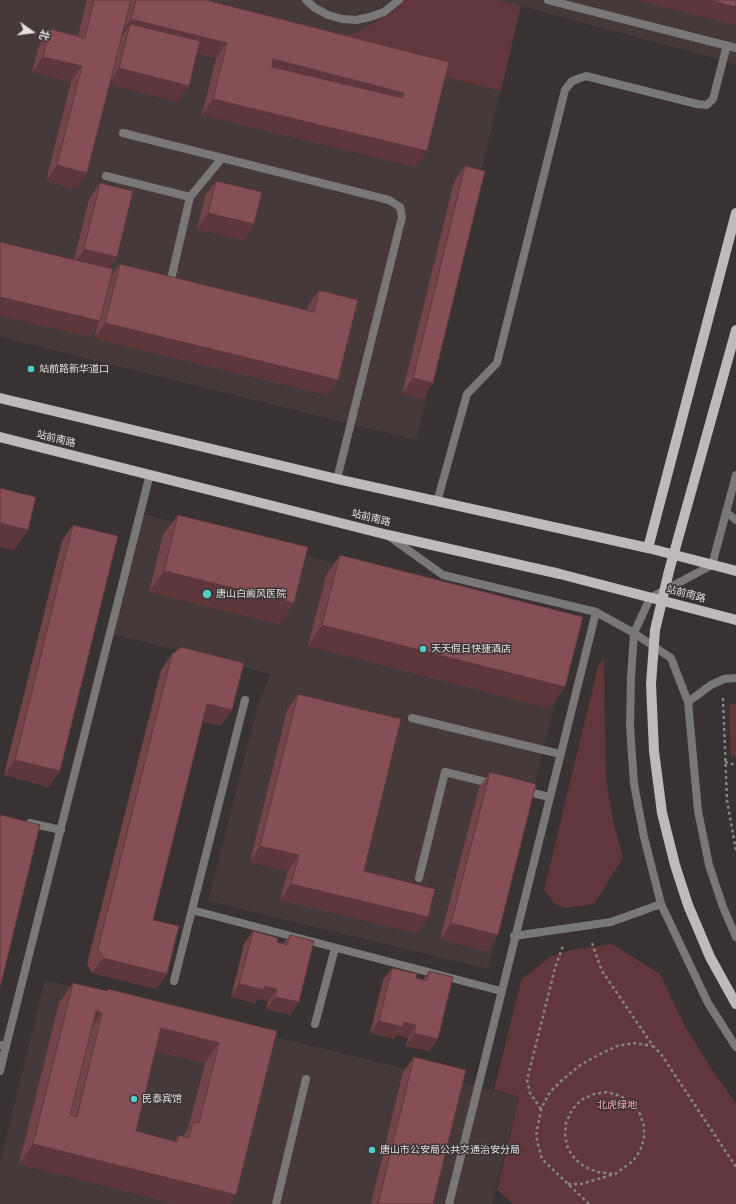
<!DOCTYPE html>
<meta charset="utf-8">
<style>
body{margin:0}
#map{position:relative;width:736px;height:1204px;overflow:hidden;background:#383233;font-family:"Work Sans","Noto Sans SC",sans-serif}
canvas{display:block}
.north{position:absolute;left:12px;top:12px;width:40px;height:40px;-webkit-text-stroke:3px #383233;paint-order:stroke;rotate:104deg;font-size:11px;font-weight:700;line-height:16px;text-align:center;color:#e4e0e0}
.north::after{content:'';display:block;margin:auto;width:14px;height:18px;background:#e4e0e0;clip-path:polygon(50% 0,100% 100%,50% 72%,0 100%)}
</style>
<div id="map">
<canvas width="736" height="1204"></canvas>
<div class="north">北</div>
</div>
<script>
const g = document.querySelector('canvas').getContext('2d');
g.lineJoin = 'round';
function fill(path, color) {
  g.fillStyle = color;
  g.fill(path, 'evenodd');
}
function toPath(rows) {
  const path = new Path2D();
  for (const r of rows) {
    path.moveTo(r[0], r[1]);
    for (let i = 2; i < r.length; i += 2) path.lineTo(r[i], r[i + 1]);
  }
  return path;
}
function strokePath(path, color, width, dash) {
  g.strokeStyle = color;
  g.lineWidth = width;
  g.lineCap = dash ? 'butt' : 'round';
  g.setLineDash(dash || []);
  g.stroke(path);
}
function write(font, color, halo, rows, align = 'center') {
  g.font = font + ' "Work Sans","Noto Sans SC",sans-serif';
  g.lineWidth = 3;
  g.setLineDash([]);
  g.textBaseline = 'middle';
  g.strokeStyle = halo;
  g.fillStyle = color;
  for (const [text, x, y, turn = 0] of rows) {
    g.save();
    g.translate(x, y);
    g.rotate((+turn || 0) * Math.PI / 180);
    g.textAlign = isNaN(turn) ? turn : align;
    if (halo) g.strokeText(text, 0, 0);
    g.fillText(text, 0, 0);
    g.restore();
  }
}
fill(toPath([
 [0,0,736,0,736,64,521,6,416,440,0,337],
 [142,514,575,624,488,969,208,901,259,702,271,674,112,634],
 [45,980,519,1097,492,1204,0,1204,0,1164]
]), '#46393a');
fill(toPath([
 [404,0,497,0,521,6,501,91,326,46,363,29,393,12],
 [604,657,606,778,613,821,623,858,594,904,564,908,554,903,544,890,598,667],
 [736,704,736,757,731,756,729,705],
 [612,944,660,974,685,1026,712,1070,736,1103,736,1204,514,1204,497,1190,519,1097,494,1090,521,980,550,957,571,950]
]), '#62373c');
strokePath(toPath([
 [723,698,727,801,736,850],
 [725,762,736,765],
 [592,943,602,971,653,1046,661,1054,736,1167],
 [541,1109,530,1093,527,1080,555,968,563,946],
 [568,1184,581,1184,615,1174,633,1161,640,1151,644,1139,644,1126,640,1114,632,1104,621,1096,607,1092,594,1094,581,1100,572,1110,566,1123,565,1136,568,1149,575,1159,585,1167,597,1172,615,1174],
 [589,1204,542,1159,536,1136,541,1109,550,1092,561,1081,579,1066,598,1055,617,1046,634,1043,652,1046]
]), '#888383', 2.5, [3, 3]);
strokePath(toPath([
 [306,0,315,8,328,15,342,19,356,20,370,17,384,12,399,0],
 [548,0,736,48],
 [123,133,389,200,400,207,402,217,337,479],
 [106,176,190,197],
 [172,275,190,197,222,158],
 [437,502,467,394,497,363,565,90,572,81,586,76,697,104,707,105,713,99,727,45],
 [712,565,736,475],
 [412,718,560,754],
 [525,791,549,797],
 [30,823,61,830],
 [419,878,445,772,494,784],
 [192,910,501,991],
 [174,981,245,700],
 [315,1024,335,948],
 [0,1071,6,1046],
 [276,1204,306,1079]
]), '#7a7777', 8);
strokePath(toPath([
 [726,512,736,520],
 [390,537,443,575,596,612,634,633,671,658,688,702,698,811,709,865,723,907,736,937],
 [712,565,650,598,634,633,631,678,630,726,634,784,644,837,661,904,708,1003,736,1047],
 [688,702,711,685,724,679,736,678],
 [514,936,611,922,661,904],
 [0,1045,6,1046,150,474],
 [449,1204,596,612]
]), '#7a7777', 8);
strokePath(toPath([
 [736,330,669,571,655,630,651,684,654,751,662,813,675,865,688,905,710,957,736,1004],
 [0,398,337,479,648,548,736,571],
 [0,437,388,535,560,574,736,620],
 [648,548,736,213]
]), '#bfb9b9', 10);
fill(toPath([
 [87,0,206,0,449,62,416,167,202,115,216,58,197,53,178,102,110,84,76,189,46,181,71,82,32,72,39,45,50,29,78,36],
 [465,166,433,383,422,399,402,394,454,182],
 [216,181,254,224,243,240,197,229,205,196],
 [100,183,117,257,109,268,110,278,120,264,307,310,308,306,319,290,338,380,327,395,94,338,98,324,89,337,74,260,89,199],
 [178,515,294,603,280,624,149,592,163,535],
 [73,525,60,771,49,787,4,775,62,541],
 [340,555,550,708,308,646,326,576],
 [172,654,221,726,202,721,153,920,167,974,156,989,92,973,87,964,161,670],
 [298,694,364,871,417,933,280,900,288,871,250,862,287,710],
 [490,772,487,951,440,939,479,788],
 [253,931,277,942,283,944,290,935,299,1002,290,1015,266,1009,268,1001,258,999,255,1003,231,997,244,944],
 [392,968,416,978,423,980,429,971,438,1039,429,1051,406,1046,408,1038,397,1035,394,1039,370,1033,383,980],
 [73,983,106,991,108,989,277,1031,236,1195,229,1204,177,1204,19,1164,59,1003],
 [155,1051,205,1063,188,1129,183,1137,179,1135,174,1142,136,1131],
 [414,1057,433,1204,371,1204,403,1072]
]), '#734449');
fill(toPath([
 [636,0,709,0,736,7,736,25],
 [131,19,227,43,216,58,127,36,130,24,123,35,120,34],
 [43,57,82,66,71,82,32,72],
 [273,59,404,93,393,108,262,75],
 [119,68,189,86,178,102,108,84],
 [213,99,427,151,416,167,202,115],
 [57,165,87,173,76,189,46,181],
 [208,213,254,224,243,240,197,229],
 [84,249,117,257,106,273,73,264],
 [0,297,100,321,89,337,0,316],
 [105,323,338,380,327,395,94,338],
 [413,378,433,383,422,399,402,394],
 [0,523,28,530,14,551,0,547],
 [164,571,294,603,280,624,149,592],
 [322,625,565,687,550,708,308,646],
 [207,704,232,710,221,726,196,719],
 [15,760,60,771,49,787,4,775],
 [260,846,299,855,288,871,250,862],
 [291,884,428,917,417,933,280,900],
 [451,923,498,935,487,951,440,939],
 [103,958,167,974,156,989,92,973],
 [239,984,265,986,277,989,268,1001,258,999,255,1003,231,997],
 [275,997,299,1002,290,1015,266,1009],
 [96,1011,102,1013,88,1033],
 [379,1021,404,1022,416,1025,408,1038,397,1035,394,1039,370,1033],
 [161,1028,219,1043,205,1063,147,1049],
 [414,1033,438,1039,429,1051,406,1046],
 [33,1144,236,1195,229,1204,177,1204,19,1164]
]), '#5e373c');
const building = toPath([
 [94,0,131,0,87,173,57,165,82,66,43,57,50,29,85,38,94,0],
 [136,0,206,0,449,62,427,151,213,99,227,43,131,19,136,0],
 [273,59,404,93,403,98,272,67,273,59],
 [709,0,736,0,736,7,709,0],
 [130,24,200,41,189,86,119,68,130,24],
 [465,166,485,171,433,383,413,378,465,166],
 [216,181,262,192,254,224,208,213,216,181],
 [100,183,133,191,117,257,84,249,100,183],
 [0,242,113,269,100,321,0,297,0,242],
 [120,264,314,312,319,290,358,300,338,380,105,323,120,264],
 [0,488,36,497,28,530,0,523,0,488],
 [178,515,308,547,294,603,164,571,178,515],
 [73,525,118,536,60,771,15,760,73,525],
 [340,555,583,617,565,687,322,625,340,555],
 [181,647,244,663,232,710,207,704,153,920,179,926,167,974,103,958,98,948,172,654,181,647],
 [298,694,401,719,364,871,435,889,428,917,291,884,299,855,260,846,298,694],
 [490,772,536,784,498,935,451,923,490,772],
 [1,815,40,825,0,988,0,817,1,815],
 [253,931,278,938,277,942,287,945,290,935,314,941,299,1002,275,997,277,989,265,986,264,990,239,984,253,931],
 [392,968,417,974,416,978,427,981,429,971,453,977,438,1039,414,1033,416,1025,404,1022,403,1027,379,1021,392,968],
 [73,983,107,991,108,989,277,1031,236,1195,33,1144,73,983],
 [96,1011,102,1013,77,1117,70,1115,96,1011],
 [161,1028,219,1043,199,1123,193,1122,189,1138,179,1135,177,1142,136,1131,161,1028],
 [414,1057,466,1070,433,1204,378,1204,414,1057]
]);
fill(building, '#864f55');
strokePath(building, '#5e373c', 1);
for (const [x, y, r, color] of [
 [31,369,4,"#53cdca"],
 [207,594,5,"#53cdca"],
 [423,649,4,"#53cdca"],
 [134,1099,4,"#53cdca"],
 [372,1150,4,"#53cdca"]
]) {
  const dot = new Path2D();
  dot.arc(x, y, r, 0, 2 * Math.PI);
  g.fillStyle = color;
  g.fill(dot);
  strokePath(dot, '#383233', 1.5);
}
write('10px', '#e4e0e0', '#383233', [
 ["站前路新华道口",39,369],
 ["唐山白癜风医院",216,594],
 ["天天假日快捷酒店",431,649],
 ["民泰宾馆",142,1099],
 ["唐山市公安局公共交通治安分局",380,1150]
], 'left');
write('10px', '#e4e0e0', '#383233', [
 ["站前南路",56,439,14],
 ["站前南路",371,518,14],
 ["站前南路",686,594,15]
]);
write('10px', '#ffa7b0', '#383233', [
 ["北虎绿地",617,1105]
]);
</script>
